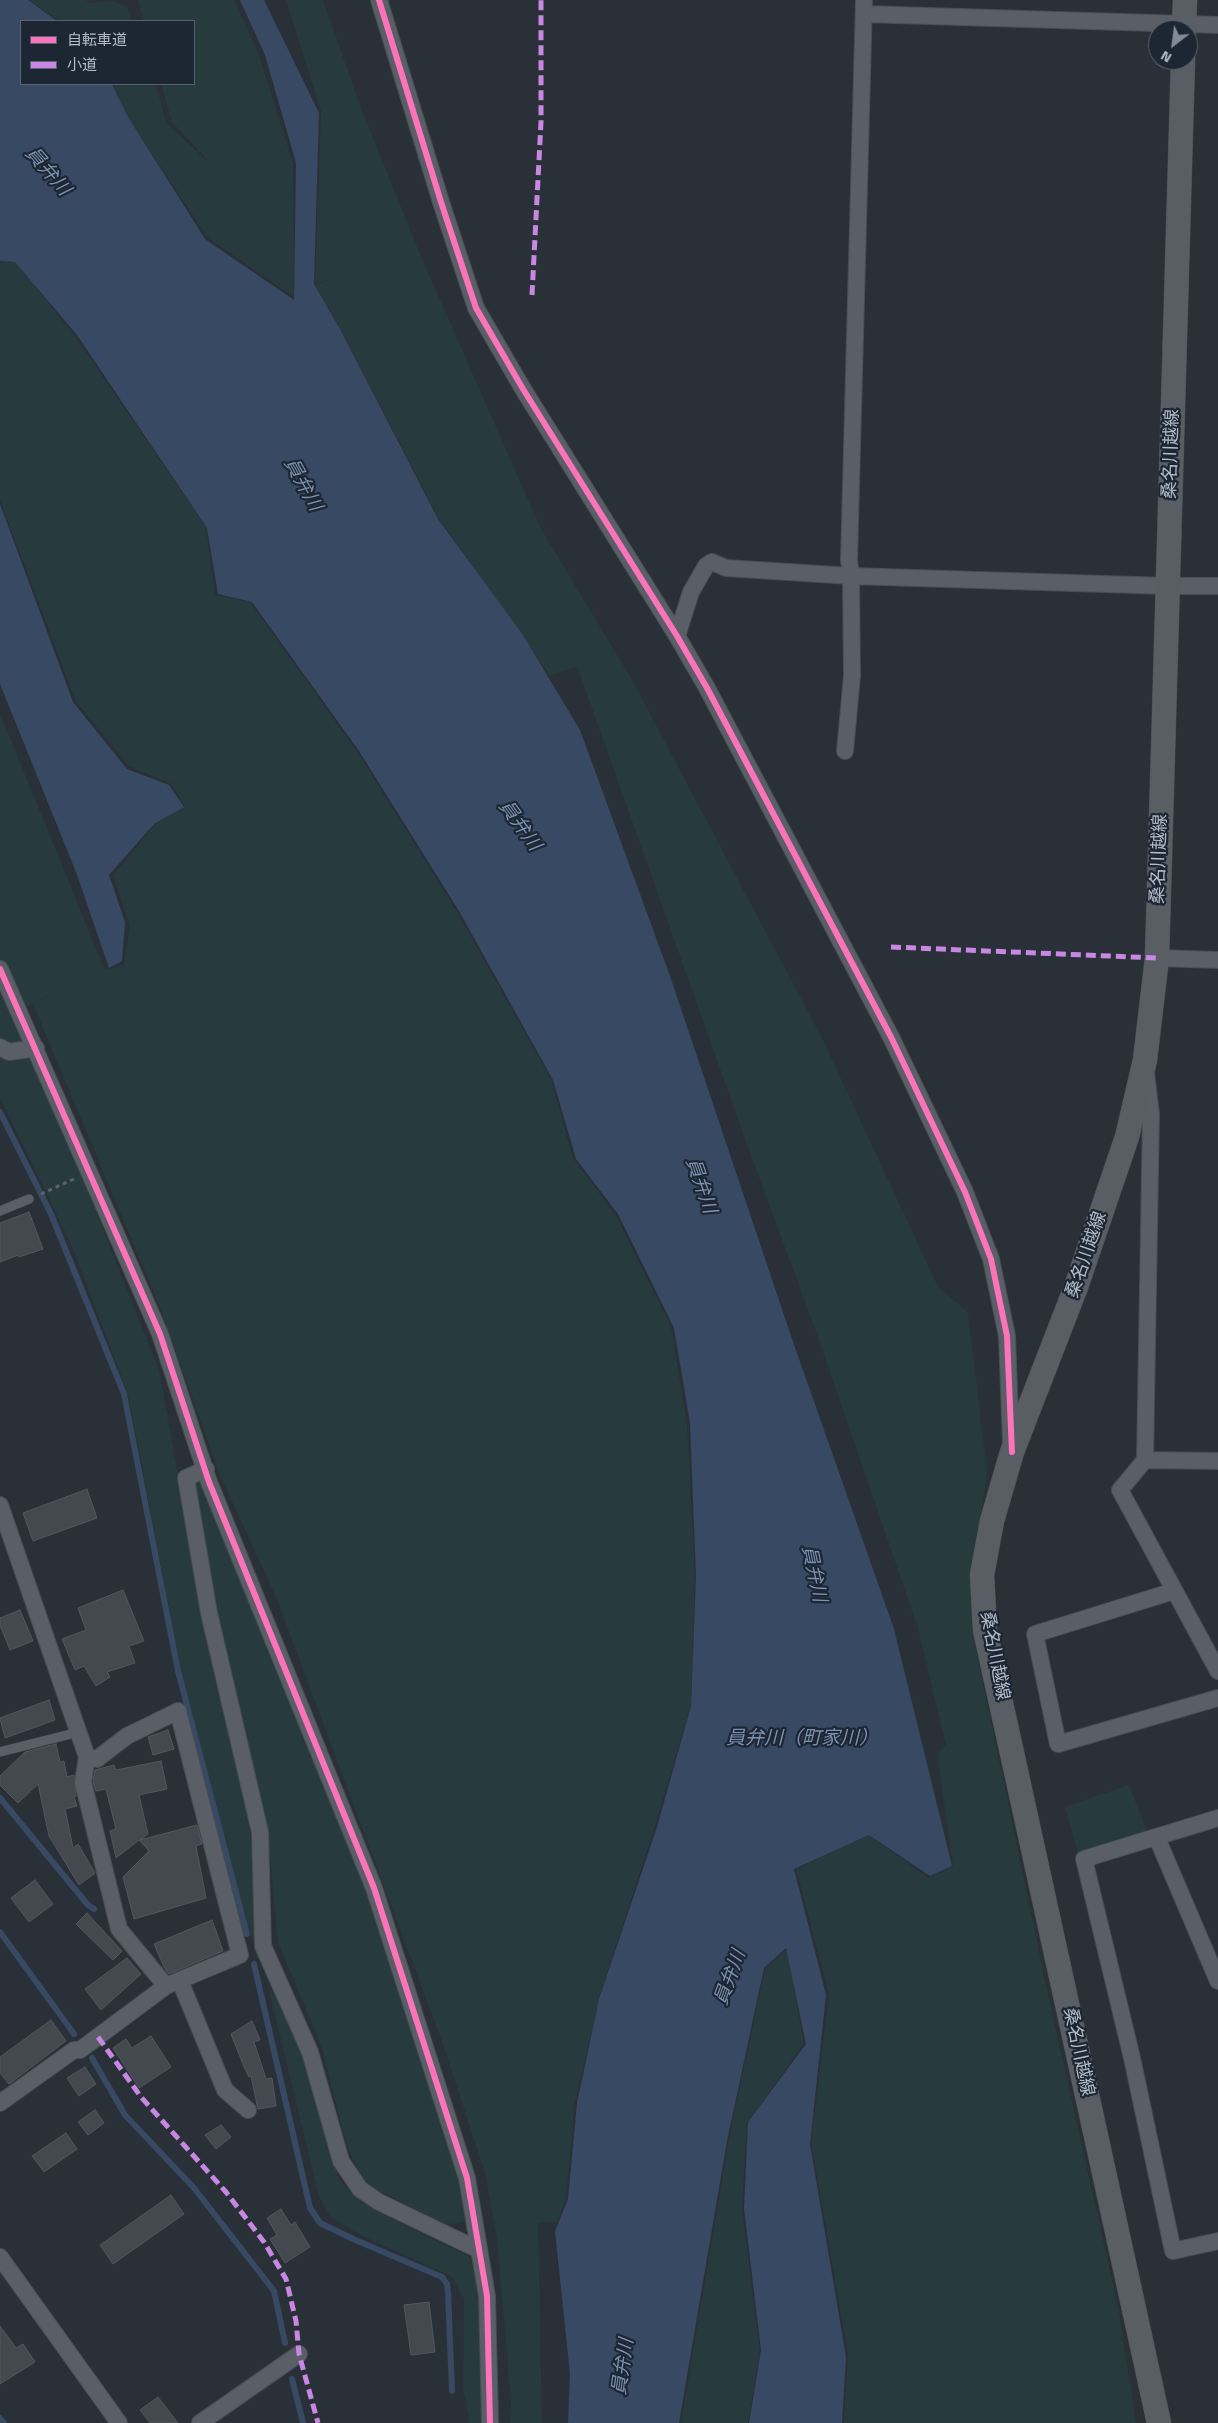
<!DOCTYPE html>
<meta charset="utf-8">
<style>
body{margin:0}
#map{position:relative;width:1218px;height:2423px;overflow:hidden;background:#2a3038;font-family:"Titillium Web","Noto Sans JP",sans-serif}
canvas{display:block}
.legend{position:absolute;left:20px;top:20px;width:175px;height:65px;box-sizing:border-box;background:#1d2633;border:1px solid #59626f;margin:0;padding:6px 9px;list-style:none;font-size:15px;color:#b4bcc9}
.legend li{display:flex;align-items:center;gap:10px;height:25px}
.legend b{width:25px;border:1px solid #59626f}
.north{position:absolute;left:1148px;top:20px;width:50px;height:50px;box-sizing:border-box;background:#1d2633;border:1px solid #59626f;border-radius:50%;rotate:210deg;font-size:14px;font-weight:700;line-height:20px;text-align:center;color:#b4bcc9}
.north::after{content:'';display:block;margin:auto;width:18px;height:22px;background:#848b96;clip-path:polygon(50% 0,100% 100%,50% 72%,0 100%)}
</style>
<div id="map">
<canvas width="1218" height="2423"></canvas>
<ul class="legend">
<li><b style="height:6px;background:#fb73b8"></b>自転車道</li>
<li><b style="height:6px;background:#c787e3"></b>小道</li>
</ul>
<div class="north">N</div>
</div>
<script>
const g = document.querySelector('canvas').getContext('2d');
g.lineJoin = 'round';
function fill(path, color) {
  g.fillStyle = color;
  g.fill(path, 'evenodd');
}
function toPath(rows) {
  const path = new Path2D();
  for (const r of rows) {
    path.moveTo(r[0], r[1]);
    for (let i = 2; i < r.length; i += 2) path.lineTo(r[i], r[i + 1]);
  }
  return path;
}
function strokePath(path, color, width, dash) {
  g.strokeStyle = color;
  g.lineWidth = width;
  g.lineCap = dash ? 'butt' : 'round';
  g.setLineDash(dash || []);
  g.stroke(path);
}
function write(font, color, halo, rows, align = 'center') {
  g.font = font + ' "Titillium Web","Noto Sans JP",sans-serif';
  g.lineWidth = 4.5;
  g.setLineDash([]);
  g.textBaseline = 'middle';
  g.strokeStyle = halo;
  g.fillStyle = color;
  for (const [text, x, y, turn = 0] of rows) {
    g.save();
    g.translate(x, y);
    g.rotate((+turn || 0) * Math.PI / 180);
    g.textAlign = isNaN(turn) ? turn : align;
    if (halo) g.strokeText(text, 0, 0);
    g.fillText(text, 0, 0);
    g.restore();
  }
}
fill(toPath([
 [29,0,86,0,89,3,113,1,127,7,131,21,60,21],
 [138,0,234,0,258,52,293,163,294,297,208,238,128,118,113,84,156,84,166,123,212,165,172,122,161,84,194,84,194,21,144,21],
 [286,0,323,0,361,108,420,254,541,529,631,678,823,1040,938,1287,968,1312,987,1472,973,1566,972,1630,1047,1990,1119,2311,1136,2423,844,2423,848,2354,811,2143,829,1993,796,1869,869,1835,928,1878,953,1866,937,1754,946,1745,918,1628,817,1334,745,1139,577,666,550,676,438,517,340,328,315,285,332,279,315,284,321,111],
 [0,262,16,262,74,335,206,527,215,595,250,602,358,753,457,912,551,1079,573,1158,617,1217,671,1327,687,1423,695,1576,691,1705,655,1826,599,1999,575,2103,566,2199,557,2222,538,2223,542,2423,510,2423,511,2402,497,2239,485,2173,442,2041,276,1597,220,1475,159,1305,33,1004,68,985,17,1012,159,1370,215,1679,247,1806,261,1922,253,1942,188,1707,128,1394,72,1246,0,1098,0,713,103,966,108,969,124,965,130,925,113,876,154,825,185,806,171,784,129,766,76,702,0,500],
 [203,1475,274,1665,364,1885,460,2180,466,2221,447,2225,374,2188,359,2175,346,2143,322,2048,278,1942,267,1825,221,1645,191,1482],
 [1129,1785,1148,1834,1078,1853,1065,1807],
 [787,1949,804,2043,747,2123,742,2209,760,2351,748,2423,681,2423,729,2138,765,1969],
 [268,1986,305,2046,321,2123,339,2179,356,2197,378,2212,470,2257,476,2276,483,2380,483,2423,470,2423,463,2389,464,2299,452,2277,361,2235,332,2218,319,2197]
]), '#273a3e');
fill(toPath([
 [0,0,28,0,57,21,21,21,21,84,112,84,128,117,205,239,294,300,296,163,265,55,240,0,264,0,319,113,314,284,340,329,438,519,523,635,580,730,670,976,791,1336,894,1629,952,1866,930,1876,869,1835,794,1869,826,1995,810,2144,846,2357,842,2423,749,2423,761,2350,744,2209,748,2122,806,2044,786,1948,764,1968,727,2141,679,2423,568,2423,570,2374,555,2231,568,2199,577,2103,599,1999,657,1827,691,1706,696,1576,690,1423,674,1328,618,1214,576,1159,553,1080,459,911,359,751,252,602,218,594,207,528,77,335,15,262,0,261],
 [0,504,73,702,127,769,169,785,184,807,154,824,109,875,125,922,122,961,109,968,76,872,0,684]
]), '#384963');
strokePath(toPath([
 [0,1112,51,1214,124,1394,178,1671,247,1934],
 [0,1798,88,1905,94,1909],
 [0,1932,74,2034],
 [254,1964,310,2208,320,2223,353,2239,442,2277,447,2284,448,2293,452,2391],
 [92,2058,125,2115,194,2188,274,2291,285,2343],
 [292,2379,303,2423],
 [0,2418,4,2423]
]), '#384963', 6);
const building = toPath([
 [29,1212,43,1249,19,1257,18,1255,0,1262,0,1223,29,1212],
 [87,1489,97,1518,33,1541,23,1513,87,1489],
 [123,1590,144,1641,129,1646,135,1663,107,1672,110,1677,96,1686,84,1666,75,1670,62,1639,86,1630,78,1608,123,1590],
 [20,1610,33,1641,10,1650,0,1625,0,1618,20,1610],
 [49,1700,55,1720,5,1738,0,1718,49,1700],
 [168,1730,174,1749,153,1755,148,1737,168,1730],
 [56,1744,60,1762,64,1761,67,1777,74,1775,76,1796,74,1797,77,1806,65,1809,73,1848,78,1844,95,1873,79,1885,49,1836,38,1784,18,1803,0,1785,0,1776,25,1752,56,1744],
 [161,1761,167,1789,139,1795,148,1834,140,1840,197,1825,202,1844,196,1846,206,1898,134,1919,123,1877,149,1851,139,1840,116,1858,110,1831,116,1829,106,1789,96,1791,93,1782,95,1770,114,1765,116,1770,161,1761],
 [35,1880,53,1904,29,1922,11,1898,35,1880],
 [87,1913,122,1951,113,1960,76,1924,87,1913],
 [212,1920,223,1951,169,1974,164,1967,154,1944,212,1920],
 [127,1958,141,1974,101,2010,85,1989,127,1958],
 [51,2020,66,2041,9,2084,0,2073,0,2057,51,2020],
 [252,2021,260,2040,254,2042,266,2079,272,2078,276,2106,258,2109,251,2076,249,2077,245,2069,231,2034,252,2021],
 [151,2036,171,2067,139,2088,113,2048,126,2039,132,2048,151,2036],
 [85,2067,96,2084,79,2096,67,2078,85,2067],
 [95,2110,104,2123,88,2135,78,2122,95,2110],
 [221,2125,231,2137,216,2149,205,2135,221,2125],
 [66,2133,77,2149,44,2172,32,2156,66,2133],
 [171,2195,184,2214,113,2264,100,2245,171,2195],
 [281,2209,291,2225,295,2222,310,2247,285,2263,270,2239,277,2235,267,2218,281,2209],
 [429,2302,435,2352,411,2355,404,2305,429,2302],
 [0,2326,16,2348,23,2344,35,2362,0,2384,0,2326],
 [158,2397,178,2423,150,2423,140,2410,158,2397]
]);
fill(building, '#444950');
strokePath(building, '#52575f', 1);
const service = toPath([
 [0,1211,29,1199],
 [0,1752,79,1732]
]);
const minor = toPath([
 [379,0,441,202,476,308,523,389,677,636,707,688,891,1037,965,1192,991,1259,1007,1336,1011,1444],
 [864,14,1218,25],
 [677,636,691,592,706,566,712,562,726,568,851,576,1168,586,1218,586],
 [845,751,852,676,851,576,849,560,864,0],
 [1157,958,1218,960],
 [0,969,160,1334,209,1482,374,1888,467,2178,487,2296,490,2423],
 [0,1047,9,1052,36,1048],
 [1145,1460,1151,1114,1146,1073],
 [1218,1461,1145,1460,1120,1490,1218,1671],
 [206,1469,186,1478,209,1613,260,1832,263,1946,310,2052,341,2161,360,2189,379,2202,479,2250],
 [0,1505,87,1757,83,1782,119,1929,166,1986,240,1955,178,1711,127,1736,97,1759,87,1757],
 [1174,1591,1035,1634,1058,1744,1218,1698],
 [1218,1818,1084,1859,1132,2058,1173,2251,1218,2241],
 [1157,1838,1218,1981],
 [180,1981,225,2090,248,2110],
 [0,2103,74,2050,80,2050,166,1986],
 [0,2257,119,2423],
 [200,2423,299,2354]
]);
const secondary = toPath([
 [1184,30,1185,0],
 [1159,2423,985,1630,982,1575,992,1521,1012,1452,1076,1287,1127,1137,1145,1060,1157,958,1183,60]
]);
strokePath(service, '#484c53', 10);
strokePath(minor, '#484c53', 18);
strokePath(secondary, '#484c53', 25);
strokePath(toPath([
 [41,1194,74,1179]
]), '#5d636a', 3, [4, 4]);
strokePath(service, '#5a5e66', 9);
strokePath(minor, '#5a5e66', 16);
strokePath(secondary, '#595d64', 24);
strokePath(toPath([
 [532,295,541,122,541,0],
 [891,947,1157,958],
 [98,2037,141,2097,226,2192,264,2242,286,2279,296,2321,299,2354,318,2423]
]), '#c787e3', 5, [10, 5]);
strokePath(toPath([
 [379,0,441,202,476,308,523,389,677,636,707,688,891,1037,965,1192,991,1259,1007,1336,1012,1452],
 [0,969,160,1334,209,1482,374,1888,467,2178,487,2296,490,2423]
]), '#fb73b8', 6);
write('18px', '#b4bcc9', '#1d2633', [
 ["桑名川越線",1172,454,-88],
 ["桑名川越線",1160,859,-88],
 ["桑名川越線",1087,1255,-71],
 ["桑名川越線",994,1656,79],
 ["桑名川越線",1078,2052,78]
]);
write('italic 19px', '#7c92b1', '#1d2633', [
 ["員弁川",47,172,49],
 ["員弁川",302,485,61],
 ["員弁川",519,826,54],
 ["員弁川",700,1186,71],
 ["員弁川",813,1574,78],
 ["員弁川（町家川）",802,1739],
 ["員弁川",731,1978,-70],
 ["員弁川",624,2367,-82]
]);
</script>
